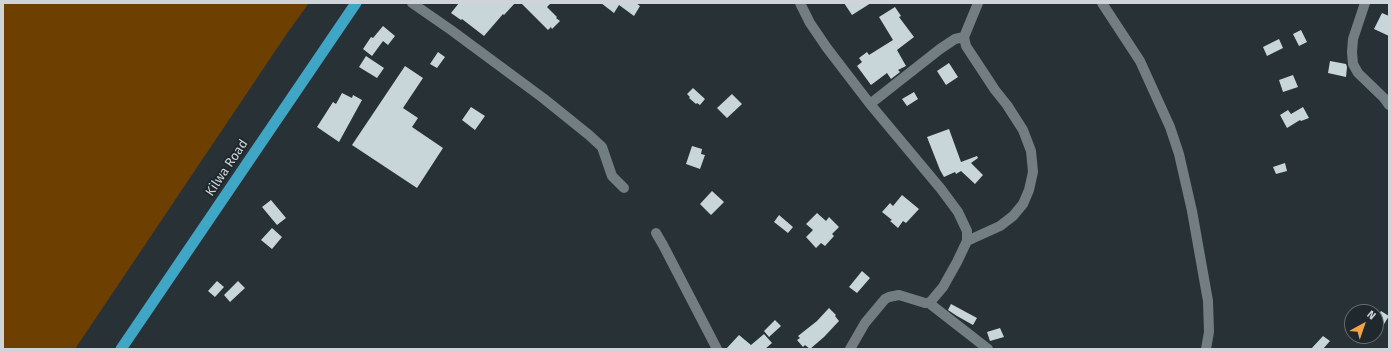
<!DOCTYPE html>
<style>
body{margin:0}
#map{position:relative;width:1392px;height:352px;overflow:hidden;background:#283236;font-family:"Fira Sans",sans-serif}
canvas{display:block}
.frame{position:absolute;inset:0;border:4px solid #ced4d7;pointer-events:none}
.north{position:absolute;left:1344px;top:304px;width:40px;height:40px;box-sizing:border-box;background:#1f282c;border:1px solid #656d70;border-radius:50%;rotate:40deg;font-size:11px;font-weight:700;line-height:16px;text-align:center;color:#ced4d7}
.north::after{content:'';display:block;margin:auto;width:14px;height:18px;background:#f6a247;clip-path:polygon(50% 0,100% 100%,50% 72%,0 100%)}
</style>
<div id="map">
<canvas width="1392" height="352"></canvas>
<div class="frame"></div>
<div class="north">N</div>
</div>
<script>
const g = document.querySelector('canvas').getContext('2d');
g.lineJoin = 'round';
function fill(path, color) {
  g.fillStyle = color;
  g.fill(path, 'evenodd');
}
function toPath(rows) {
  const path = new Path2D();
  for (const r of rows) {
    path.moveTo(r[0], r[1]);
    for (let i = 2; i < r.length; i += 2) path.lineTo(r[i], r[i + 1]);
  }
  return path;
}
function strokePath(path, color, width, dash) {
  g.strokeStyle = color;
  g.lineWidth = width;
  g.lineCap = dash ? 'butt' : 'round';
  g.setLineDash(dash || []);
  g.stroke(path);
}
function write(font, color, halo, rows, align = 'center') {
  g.font = font + ' "Fira Sans",sans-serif';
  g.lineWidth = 4;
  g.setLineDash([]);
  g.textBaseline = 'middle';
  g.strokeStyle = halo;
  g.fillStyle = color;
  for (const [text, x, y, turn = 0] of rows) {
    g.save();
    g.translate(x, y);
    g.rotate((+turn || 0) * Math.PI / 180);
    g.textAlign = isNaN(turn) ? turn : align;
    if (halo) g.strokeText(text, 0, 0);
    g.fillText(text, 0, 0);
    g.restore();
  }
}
fill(toPath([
 [3,3,309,3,288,32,75,349,3,349]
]), '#6d3f01');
fill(toPath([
 [459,3,515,3,504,15,503,14,484,36,462,19,461,20,451,13],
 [521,3,551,3,547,7,557,17,556,18,560,21,552,29,551,27,548,30],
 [601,3,636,3,640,6,634,16,619,5,614,13],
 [844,3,871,3,852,15],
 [895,7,901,16,899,17,914,37,897,50,906,66,898,70,900,72,891,79,887,73,871,85,857,66,862,62,859,58,867,52,869,55,893,40,879,17],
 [1382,13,1389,16,1389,36,1374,29],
 [383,26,395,36,388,45,383,41,372,56,363,49,371,37,373,38],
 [1301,30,1307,42,1299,46,1293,34],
 [1279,39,1283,48,1267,56,1263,47],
 [438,52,445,57,437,68,430,64],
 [366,56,384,68,377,78,359,67],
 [1330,61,1346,64,1347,67,1346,77,1328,73],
 [949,63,958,77,946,85,937,71],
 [405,66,423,78,403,108,418,118,412,127,443,148,417,188,352,145],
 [1293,75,1298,87,1283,92,1279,80],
 [693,88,705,99,700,105,697,103,696,104,689,98,690,97,687,94],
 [914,92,918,99,907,106,902,99],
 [342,93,352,98,353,95,362,100,339,142,317,127,333,102,336,104],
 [732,94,742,104,727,118,717,108],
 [471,107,485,116,475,130,462,120],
 [1303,107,1309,118,1301,121,1300,120,1287,128,1280,115,1288,110,1291,114],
 [949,129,961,162,977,156,978,158,971,163,983,175,975,184,961,171,956,174,955,172,944,177,940,170,927,137],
 [692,146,702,149,701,154,705,155,700,169,686,164],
 [1285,163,1287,171,1276,174,1273,167],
 [712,191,724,202,711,215,700,204],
 [902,195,919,209,906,223,903,221,898,228,890,221,892,220,882,212,890,203,893,206],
 [271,200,286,218,277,225,262,207],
 [817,213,826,221,829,217,839,227,832,234,834,236,825,246,821,243,816,248,806,237,813,230,806,224],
 [779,215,793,227,788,233,774,222],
 [272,228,282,237,272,249,261,240],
 [862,271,870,278,857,293,849,287],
 [217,281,224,287,215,297,208,291],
 [238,281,245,288,230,302,224,295],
 [951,304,977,318,973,325,957,316,948,310],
 [829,308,836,315,835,316,839,321,824,337,810,349,805,345,803,347,797,340,800,338,798,336,817,321],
 [1381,311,1389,316,1376,337,1376,319],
 [775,320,781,326,769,337,764,331],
 [1000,328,1004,337,990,341,987,332],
 [764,334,772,343,765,349,726,349,739,335,751,345],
 [1323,336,1330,341,1323,349,1311,349]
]), '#c8d5d9');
strokePath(toPath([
 [412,3,451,30,543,98,589,135,602,147,612,176,624,188],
 [800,3,810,23,827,48,870,104,941,189,958,212,967,231,967,241,957,262,943,287,932,300,929,303,925,303,899,295,889,297,885,299,865,323,850,349],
 [1102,3,1140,61,1170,127,1179,154,1192,211,1208,301,1209,332,1206,349],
 [1365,3,1353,39,1352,52,1353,64,1358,73,1384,98,1389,105],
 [870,104,940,49,955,39,964,37],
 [656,233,663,245,717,349],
 [967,241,1000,226,1013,216,1023,204,1029,190,1033,172,1031,151,1023,130,1007,105,995,90,966,46,964,37,978,3],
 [929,303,988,349]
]), '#737e83', 10);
strokePath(toPath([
 [121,349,356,3]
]), '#3fa6c6', 11);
write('13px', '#ced4d7', '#1f282c', [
 ["Kilwa Road",227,168,-56]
]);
</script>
